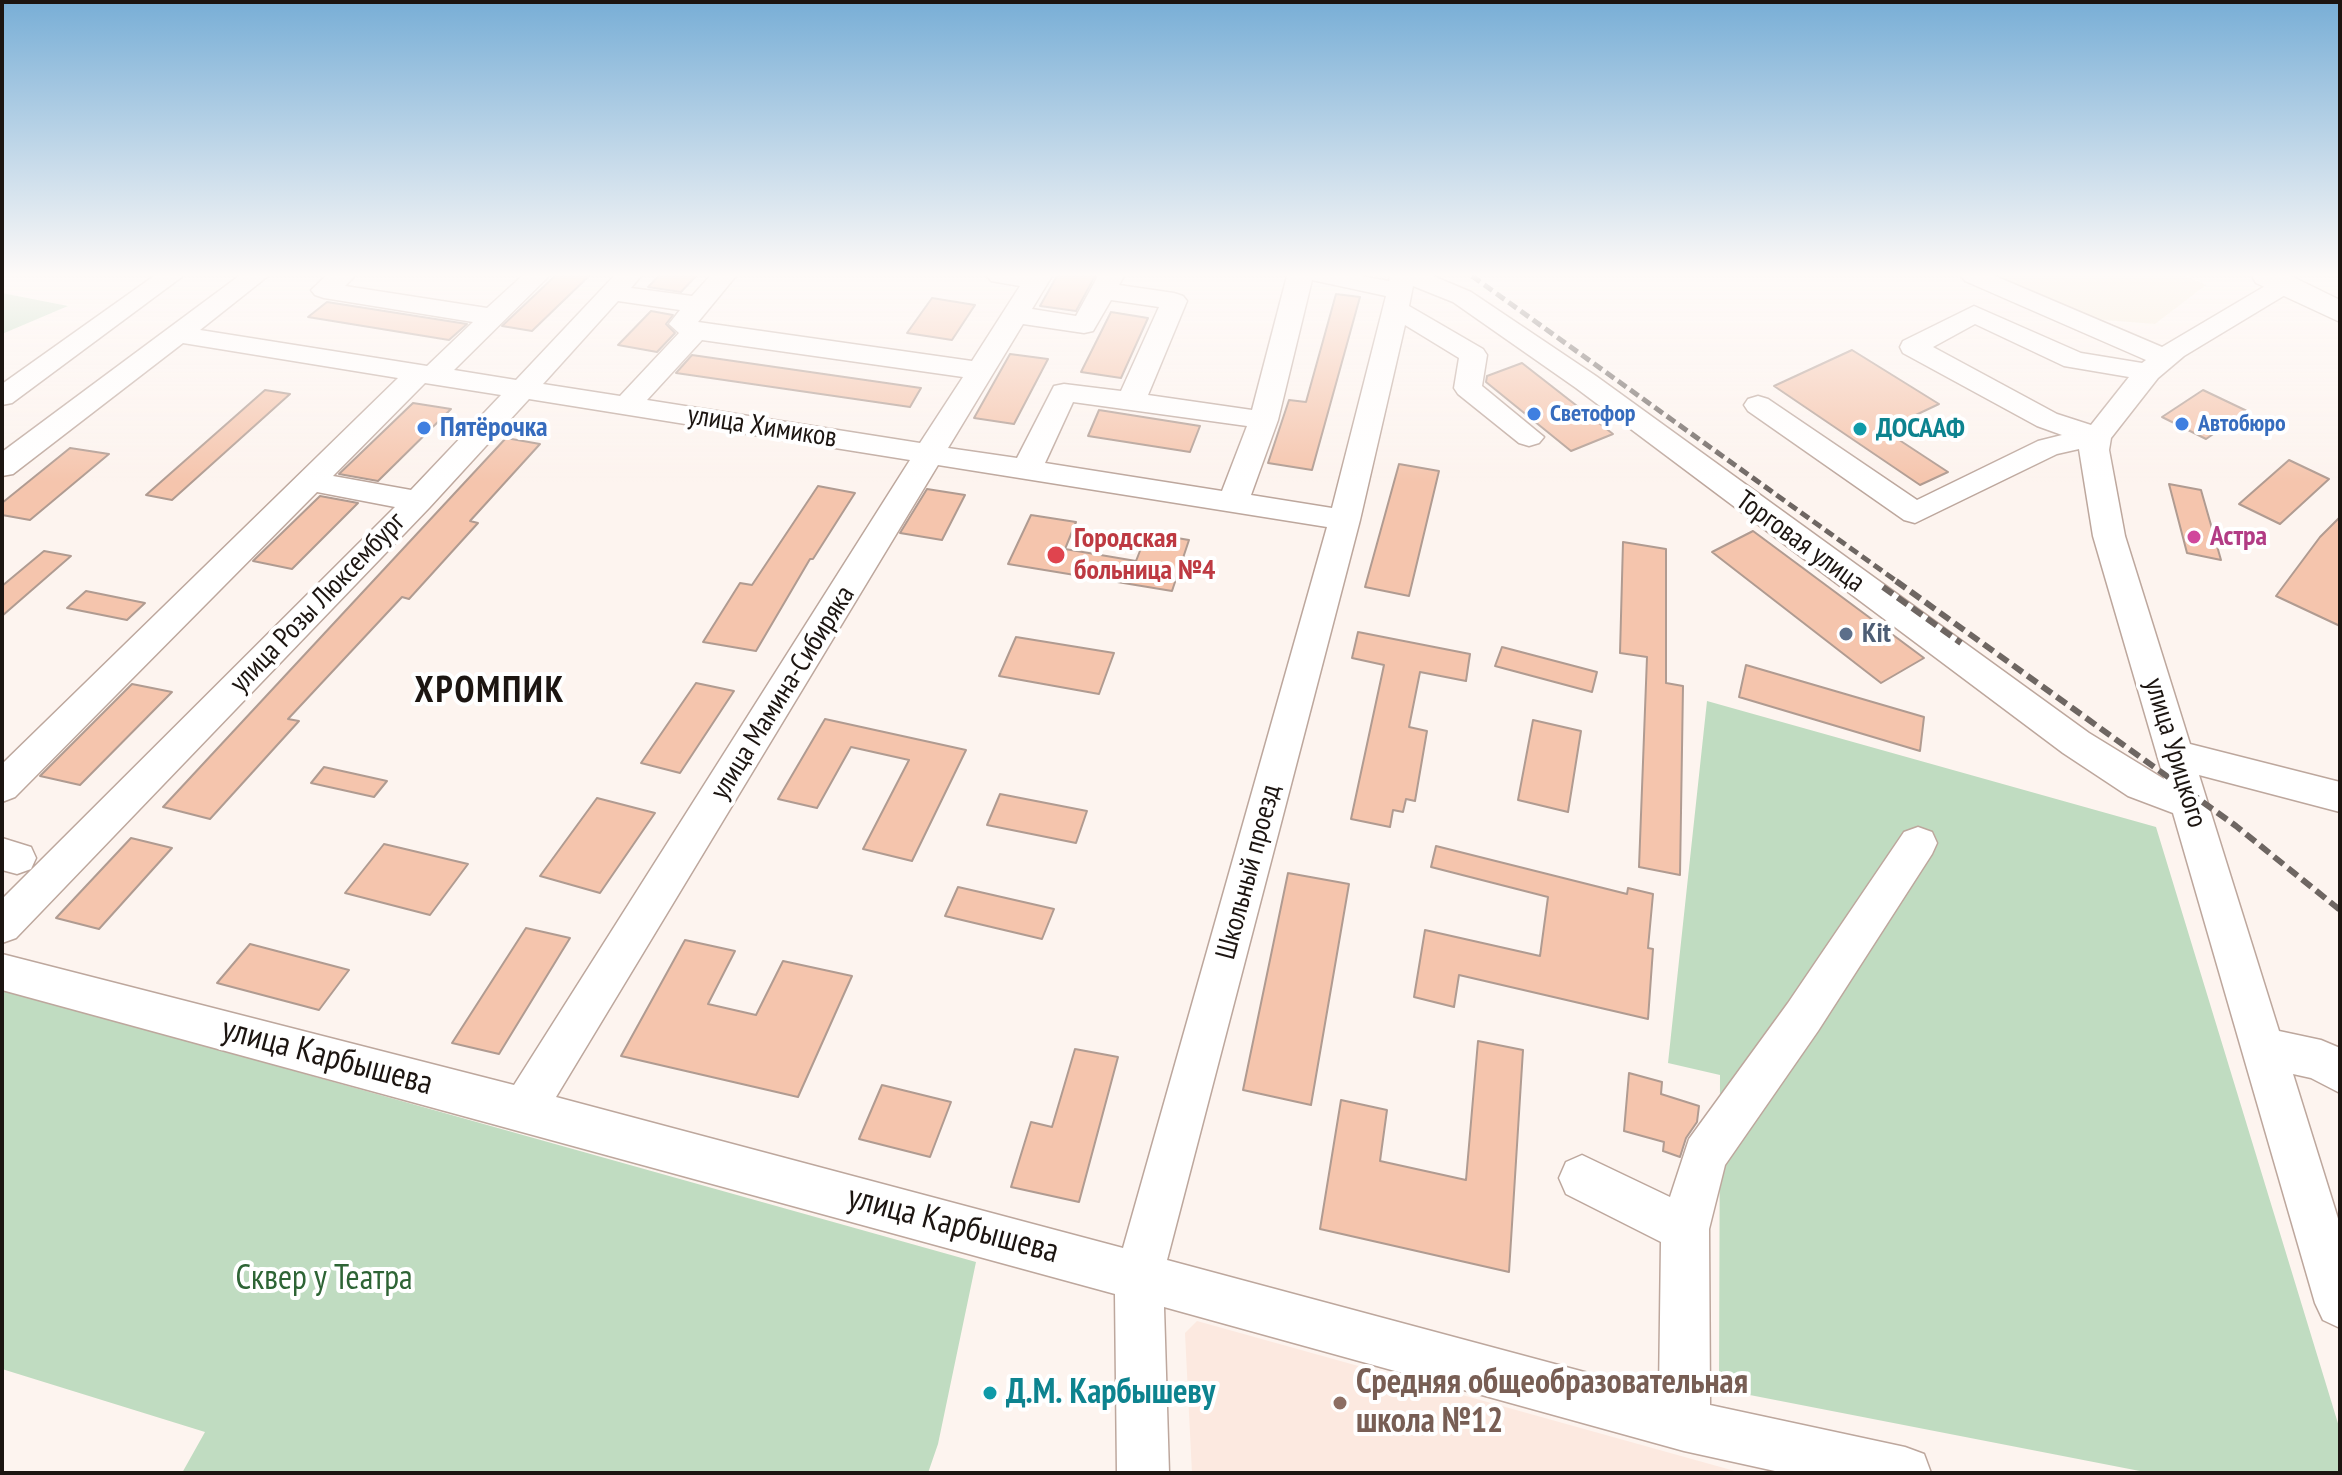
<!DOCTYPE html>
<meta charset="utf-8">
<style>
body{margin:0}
#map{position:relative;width:2342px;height:1475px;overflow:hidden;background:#fdf4ef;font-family:"PT Sans Narrow",sans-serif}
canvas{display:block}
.frame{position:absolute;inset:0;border:4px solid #1c1511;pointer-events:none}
</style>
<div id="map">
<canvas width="2342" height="1475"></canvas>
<div class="frame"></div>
</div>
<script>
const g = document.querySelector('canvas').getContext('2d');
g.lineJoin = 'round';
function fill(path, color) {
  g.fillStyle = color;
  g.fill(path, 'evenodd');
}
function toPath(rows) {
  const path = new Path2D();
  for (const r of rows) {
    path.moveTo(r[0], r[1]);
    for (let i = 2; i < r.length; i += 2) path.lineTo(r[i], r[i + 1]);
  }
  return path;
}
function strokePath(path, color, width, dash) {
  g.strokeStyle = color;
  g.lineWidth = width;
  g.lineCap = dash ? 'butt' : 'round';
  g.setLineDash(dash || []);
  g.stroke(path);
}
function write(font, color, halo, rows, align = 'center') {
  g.font = font + ' "PT Sans Narrow",sans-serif';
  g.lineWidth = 8;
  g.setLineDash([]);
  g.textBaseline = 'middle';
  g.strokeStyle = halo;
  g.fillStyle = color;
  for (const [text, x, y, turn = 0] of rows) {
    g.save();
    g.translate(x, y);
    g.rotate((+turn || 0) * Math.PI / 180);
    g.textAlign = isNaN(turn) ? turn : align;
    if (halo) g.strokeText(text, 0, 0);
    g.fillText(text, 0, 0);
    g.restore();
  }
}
fill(toPath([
 [1986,276,2187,276,2206,285,2155,324,2092,319]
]), '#f6ebd6');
fill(toPath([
 [1197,1321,1742,1473,1192,1473,1185,1333]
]), '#fce9e0');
fill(toPath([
 [2,293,68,306,2,334],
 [1707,701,2156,827,2340,1430,2340,1473,2150,1473,1719,1389,1720,1075,1668,1063],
 [2,989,976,1262,938,1444,928,1473,182,1473,205,1432,2,1369]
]), '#c0dcc1');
const building = toPath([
 [555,276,589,276,532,331,502,326,555,276],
 [659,276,696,276,681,292,648,287,659,276],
 [1057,276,1095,276,1076,311,1040,306,1057,276],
 [1336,294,1360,297,1312,470,1268,463,1289,400,1306,402,1336,294],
 [932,298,975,305,952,340,907,333,932,298],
 [327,302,467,324,449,340,308,317,327,302],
 [651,311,673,315,666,324,675,333,657,352,618,345,651,311],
 [1111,312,1148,318,1121,378,1081,372,1111,312],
 [1852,350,1939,404,1884,430,1948,472,1920,485,1774,386,1852,350],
 [1010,354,1048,359,1014,424,974,418,1010,354],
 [692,355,921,388,910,407,676,373,692,355],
 [1522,363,1613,434,1571,451,1486,382,1487,376,1522,363],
 [265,390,290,394,172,500,146,495,265,390],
 [2203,390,2247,411,2206,439,2162,417,2203,390],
 [413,403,451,409,378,481,339,474,413,403],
 [1099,410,1200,426,1190,452,1088,436,1099,410],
 [506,438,540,444,470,521,478,523,409,599,402,597,288,719,299,721,210,819,163,807,506,438],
 [70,448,109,454,30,520,2,515,2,503,70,448],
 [2289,460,2329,479,2280,524,2239,504,2289,460],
 [1399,464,1439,471,1409,596,1365,587,1399,464],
 [2169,484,2201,490,2221,560,2187,553,2169,484],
 [818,486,855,493,813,559,810,559,756,651,703,642,740,583,752,585,818,486],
 [927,489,965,495,942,540,900,533,927,489],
 [320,496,358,503,292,569,253,561,320,496],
 [1031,515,1076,522,1065,549,1136,561,1147,533,1189,540,1172,591,1008,564,1031,515],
 [2340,517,2340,626,2276,596,2320,537,2340,517],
 [1753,531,1924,658,1881,683,1712,552,1753,531],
 [1623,542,1666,549,1666,683,1683,686,1680,875,1639,867,1647,657,1620,653,1623,542],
 [44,551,71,556,2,616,2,586,44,551],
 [86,591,145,603,127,620,67,608,86,591],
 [1358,632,1470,654,1466,681,1420,672,1409,727,1427,731,1415,801,1406,799,1403,812,1393,810,1390,827,1351,819,1384,665,1352,658,1358,632],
 [1016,637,1114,653,1099,694,999,676,1016,637],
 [1502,647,1597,672,1592,692,1495,666,1502,647],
 [1746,665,1924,717,1920,751,1739,697,1746,665],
 [696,683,734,691,680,773,641,763,696,683],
 [132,684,172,692,80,785,40,776,132,684],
 [825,719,966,750,912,861,863,849,909,760,851,747,817,808,778,799,825,719],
 [1533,720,1581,731,1568,812,1518,800,1533,720],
 [324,767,387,781,374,797,311,783,324,767],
 [1000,794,1087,811,1076,843,987,825,1000,794],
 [597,798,655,813,600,893,540,876,597,798],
 [131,838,172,848,99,929,56,918,131,838],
 [384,844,468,864,430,915,345,893,384,844],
 [1436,846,1627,894,1628,888,1653,894,1648,948,1653,949,1648,1019,1459,975,1454,1007,1414,997,1425,930,1540,956,1548,897,1431,867,1436,846],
 [1288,873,1349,884,1311,1105,1243,1090,1288,873],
 [958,887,1054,909,1042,939,945,916,958,887],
 [526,928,570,938,499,1054,452,1043,526,928],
 [685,940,735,951,708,1004,756,1015,783,961,852,976,798,1097,621,1056,685,940],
 [250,944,349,970,319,1010,217,983,250,944],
 [1478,1041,1523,1050,1509,1272,1320,1229,1341,1100,1387,1110,1380,1161,1466,1180,1478,1041],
 [1075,1049,1118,1057,1079,1202,1011,1187,1031,1122,1052,1127,1075,1049],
 [1629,1073,1662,1082,1661,1094,1699,1106,1697,1122,1686,1138,1680,1157,1663,1151,1664,1142,1624,1131,1629,1073],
 [882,1085,951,1102,930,1157,859,1139,882,1085]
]);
fill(building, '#f5c5ad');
strokePath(building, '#b09b91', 2);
const minor = toPath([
 [154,276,183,276,12,403,2,405,2,384,154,276],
 [239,276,268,276,200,330,427,366,473,322,324,298,315,295,311,290,326,276,355,276,345,286,487,308,522,276,549,276,454,370,516,380,614,276,641,276,631,288,692,296,710,276,736,276,698,322,972,361,1020,286,991,281,987,276,1052,276,1032,309,1076,316,1098,276,1124,276,1119,285,1174,293,1183,296,1187,301,1148,395,1252,410,1287,276,1361,276,1389,281,1390,276,1433,276,1471,292,1596,376,2089,733,2164,779,2093,536,2079,449,2057,454,1915,523,1904,520,1748,411,1744,405,1748,399,1758,396,1768,399,1917,500,2038,441,2062,435,2037,426,1903,353,1900,347,1903,341,1974,306,2081,353,2142,363,2146,360,1965,281,1961,276,1995,276,2162,347,2277,279,2295,279,2299,284,2295,289,2184,356,2158,378,2111,438,2109,450,2125,536,2190,744,2340,782,2340,812,2199,775,2279,1031,2321,1040,2340,1048,2340,1093,2311,1078,2293,1074,2340,1225,2340,1328,2323,1320,2315,1303,2173,813,2128,796,2063,753,1576,388,1453,302,1413,286,1409,306,1483,349,1487,355,1482,386,1544,437,1539,443,1529,446,1519,443,1458,394,1454,388,1459,358,1405,325,1360,520,1167,1260,1659,1392,1661,1242,1566,1194,1559,1178,1566,1162,1582,1155,1670,1197,1689,1139,1788,1003,1904,832,1918,827,1932,832,1937,843,1932,854,1818,1031,1725,1165,1709,1229,1710,1405,1905,1447,1924,1454,1931,1473,1784,1473,1684,1451,1164,1307,1169,1473,1117,1473,1115,1294,2,990,2,954,514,1085,910,460,529,399,429,508,16,938,2,943,2,899,395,507,317,492,15,797,2,802,2,764,398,378,183,343,13,474,2,476,2,452,239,276],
 [1312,280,1386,296,1332,508,1251,495,1278,420,1312,280],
 [1111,300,1159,307,1121,391,1064,384,1054,386,1017,458,948,448,1023,324,1084,333,1093,331,1111,300],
 [618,301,680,310,669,324,679,333,620,396,543,384,618,301],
 [1975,324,2064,366,2129,377,2091,425,2057,414,1933,347,1975,324],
 [702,340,963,377,920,443,647,400,702,340],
 [425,383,501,395,411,490,333,476,425,383],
 [1073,402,1247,426,1222,491,1045,463,1073,402],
 [938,465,1327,527,1123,1248,556,1097,938,465],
 [2,838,31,847,36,858,31,869,17,874,2,870,2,838]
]);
const major = toPath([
 [2252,276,2291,276,2340,300,2340,322,2256,283,2252,276]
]);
strokePath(minor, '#bda79d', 3);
strokePath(major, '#bda79d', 3);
fill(minor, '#fff');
fill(major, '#fff');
strokePath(toPath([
 [1472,276,1899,583]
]), '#6e6662', 5, [10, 5]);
strokePath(toPath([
 [1896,581,2236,826,2340,910],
 [1883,587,1961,643]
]), '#6e6662', 6, [12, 6]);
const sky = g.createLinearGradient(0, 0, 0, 482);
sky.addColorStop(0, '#78aed6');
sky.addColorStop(0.57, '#fefaf8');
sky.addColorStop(1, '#fefaf800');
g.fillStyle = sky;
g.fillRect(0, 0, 2342, 482);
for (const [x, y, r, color] of [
 [1534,414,8,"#3f7fe0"],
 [2182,424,8,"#3f7fe0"],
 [424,428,8,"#3f7fe0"],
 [1860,429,8,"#0f9aa8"],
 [2194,537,8,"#d1479c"],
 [1056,555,10,"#e0444e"],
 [1846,634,8,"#5c6f8a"],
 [990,1393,8,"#0f9aa8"],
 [1340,1403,8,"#8d6e63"]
]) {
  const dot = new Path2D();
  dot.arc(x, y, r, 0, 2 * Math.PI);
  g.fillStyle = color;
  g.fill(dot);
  strokePath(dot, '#fff', 3);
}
write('bold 24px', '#366cbe', '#fff', [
 ["Светофор",1550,414],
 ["Автобюро",2198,424]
], 'left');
write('28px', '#1c1511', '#fff', [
 ["улица Химиков",762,427,9],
 ["Торговая улица",1800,542,36],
 ["улица Розы Люксембург",318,603,-46],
 ["улица Мамина-Сибиряка",783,693,-58],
 ["улица Урицкого",2175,753,73],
 ["Школьный проезд",1249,872,-75]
]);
write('bold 28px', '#366cbe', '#fff', [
 ["Пятёрочка",440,428]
], 'left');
write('bold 28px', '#0d838f', '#fff', [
 ["ДОСААФ",1876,429]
], 'left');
write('bold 28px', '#b23c85', '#fff', [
 ["Астра",2210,537]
], 'left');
write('bold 28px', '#be3a42', '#fff', [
 ["Городская",1074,539],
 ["больница №4",1074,571]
], 'left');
write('bold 28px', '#4e5e75', '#fff', [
 ["Kit",1862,634]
], 'left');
write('34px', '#1c1511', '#fff', [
 ["улица Карбышева",327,1057,15],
 ["улица Карбышева",953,1225,15]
]);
write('34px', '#2e6435', '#fff', [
 ["Сквер у Театра",324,1279]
]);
write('bold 34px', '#785e54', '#fff', [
 ["Средняя общеобразовательная",1356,1383],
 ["школа №12",1356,1422]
], 'left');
write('bold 34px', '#0d838f', '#fff', [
 ["Д.М. Карбышеву",1006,1393]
], 'left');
g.letterSpacing = '2px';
write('bold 36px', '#1c1511', '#fff', [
 ["ХРОМПИК",490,692]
]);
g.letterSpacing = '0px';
</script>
